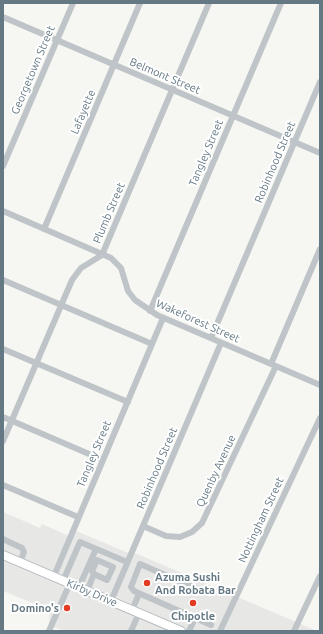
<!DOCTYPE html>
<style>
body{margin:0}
#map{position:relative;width:323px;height:634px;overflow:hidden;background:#f6f6f2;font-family:Ubuntu,sans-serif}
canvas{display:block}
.frame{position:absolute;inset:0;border:4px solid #647984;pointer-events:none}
</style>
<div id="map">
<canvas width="323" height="634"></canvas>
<div class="frame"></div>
</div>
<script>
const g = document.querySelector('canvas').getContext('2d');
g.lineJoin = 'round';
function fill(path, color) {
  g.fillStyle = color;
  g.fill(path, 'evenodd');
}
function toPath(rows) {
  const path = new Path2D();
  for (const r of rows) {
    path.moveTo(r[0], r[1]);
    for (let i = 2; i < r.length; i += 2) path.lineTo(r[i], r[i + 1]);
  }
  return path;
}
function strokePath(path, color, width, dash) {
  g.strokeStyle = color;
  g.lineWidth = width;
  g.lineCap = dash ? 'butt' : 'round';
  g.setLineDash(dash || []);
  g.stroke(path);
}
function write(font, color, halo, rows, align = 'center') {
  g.font = font + ' Ubuntu,sans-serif';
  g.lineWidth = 4;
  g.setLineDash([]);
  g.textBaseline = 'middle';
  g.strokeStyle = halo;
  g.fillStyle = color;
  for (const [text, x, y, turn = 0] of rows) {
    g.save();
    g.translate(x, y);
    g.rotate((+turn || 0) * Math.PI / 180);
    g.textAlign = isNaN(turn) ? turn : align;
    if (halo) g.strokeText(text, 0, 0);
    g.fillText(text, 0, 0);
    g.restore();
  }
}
fill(toPath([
 [3,512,40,528,42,524,73,538,76,531,133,555,135,553,317,631,64,631,49,625,50,610,3,591]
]), '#e7e7e6');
const major = toPath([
 [3,555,181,631]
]);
strokePath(major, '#b2b8bb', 10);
strokePath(toPath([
 [3,17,320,153],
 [3,166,73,3],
 [3,211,111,258,121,268,128,291,135,300,157,315,320,385],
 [44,229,140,3],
 [3,280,152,344],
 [150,311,281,3],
 [211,338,320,82],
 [3,349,128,402],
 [271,364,320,249],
 [3,417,103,460],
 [3,441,72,280,81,268,102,255,209,3],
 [3,485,78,517],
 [143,526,166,536,180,537,192,532,202,523,276,366],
 [3,539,22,548,24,552,20,562],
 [54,576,163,318],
 [63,581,80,542,127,562],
 [79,587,96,549],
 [87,591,94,574,107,580,113,567,97,560,92,571,94,574],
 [206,593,140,564,131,587,134,591,211,625],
 [111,601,221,343],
 [132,610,139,594],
 [49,631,70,583],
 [131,631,139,613],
 [189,631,195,618],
 [220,631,320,418],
 [294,631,320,576]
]), '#bec4c7', 6);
strokePath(major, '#fff', 8);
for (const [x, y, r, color] of [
 [147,583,4,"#e53a23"],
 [193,603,4,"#e53a23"],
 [67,608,4,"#e53a23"]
]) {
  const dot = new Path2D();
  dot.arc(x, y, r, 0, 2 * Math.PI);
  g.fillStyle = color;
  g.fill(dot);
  strokePath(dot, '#fff', 1.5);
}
write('11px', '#647984', '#fff', [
 ["Georgetown Street",33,70,-67],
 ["Belmont Street",165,76,23],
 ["Lafayette",83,112,-67],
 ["Tangley Street",206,153,-67],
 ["Robinhood Street",275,162,-67],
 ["Plumb Street",109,213,-67],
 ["Wakeforest Street",198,321,24],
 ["Tangley Street",94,454,-67],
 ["Robinhood Street",157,468,-67],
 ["Quenby Avenue",216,471,-65],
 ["Nottingham Street",261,520,-65],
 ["Kirby Drive",92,593,23]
]);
write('bold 11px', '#647984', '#fff', [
 ["Azuma Sushi",155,577],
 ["And Robata Bar",155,590],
 ["Domino's",59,608,"right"],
 ["Chipotle",193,616,"center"]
], 'left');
</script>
